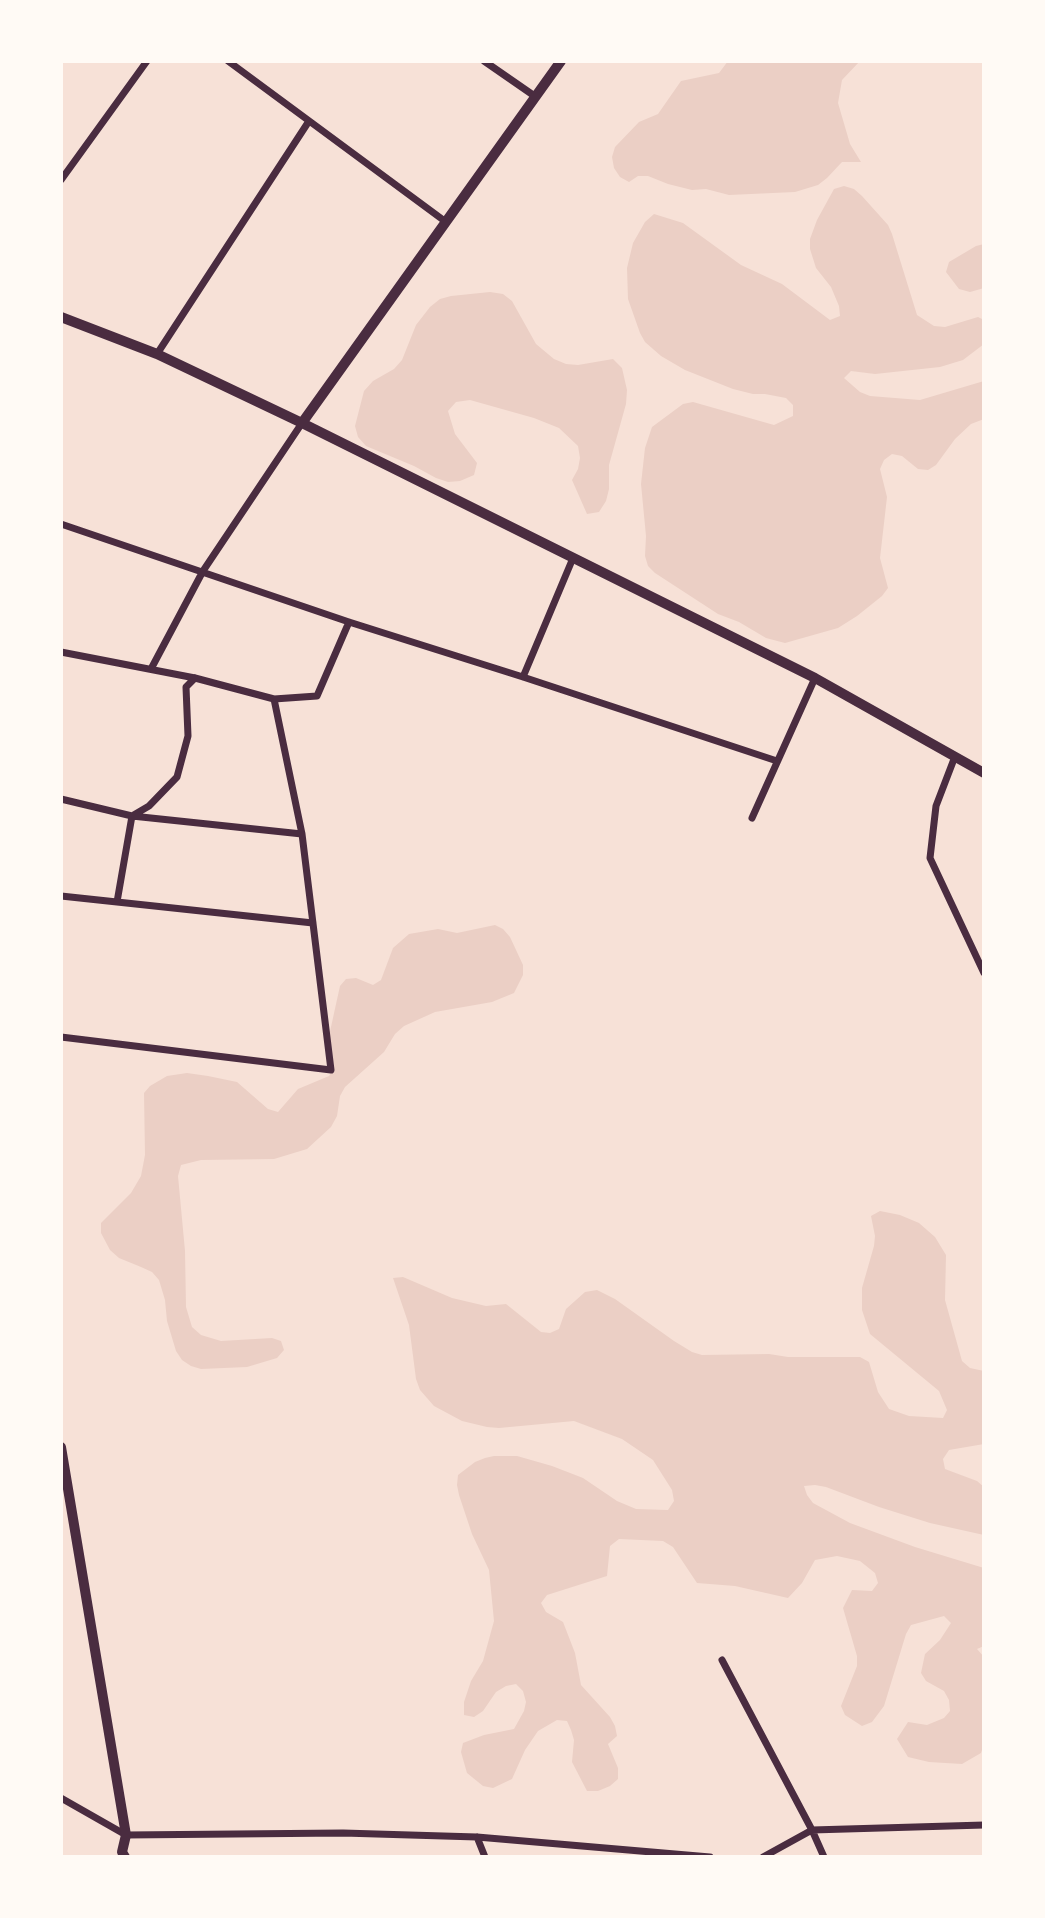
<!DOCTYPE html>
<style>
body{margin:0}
#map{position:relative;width:1045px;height:1918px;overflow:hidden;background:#f7e1d7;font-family:Karla,sans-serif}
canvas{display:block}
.frame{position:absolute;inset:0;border:63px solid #fffaf5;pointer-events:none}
</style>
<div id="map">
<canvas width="1045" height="1918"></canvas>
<div class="frame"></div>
</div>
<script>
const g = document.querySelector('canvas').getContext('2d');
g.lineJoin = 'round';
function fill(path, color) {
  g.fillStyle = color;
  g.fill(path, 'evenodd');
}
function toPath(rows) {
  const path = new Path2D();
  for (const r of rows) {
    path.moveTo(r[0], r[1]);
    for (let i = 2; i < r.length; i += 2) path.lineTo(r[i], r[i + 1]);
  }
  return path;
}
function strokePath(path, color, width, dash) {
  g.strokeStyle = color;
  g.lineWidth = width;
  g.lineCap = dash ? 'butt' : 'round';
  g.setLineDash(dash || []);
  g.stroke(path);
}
fill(toPath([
 [728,61,860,61,842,80,838,103,850,144,861,162,842,162,827,178,818,185,795,192,729,195,706,189,692,190,668,184,648,176,638,176,629,182,620,177,614,168,612,157,615,147,639,122,658,114,681,81,719,73],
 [844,186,854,189,862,196,888,225,892,234,917,315,934,326,945,327,978,317,984,320,984,344,963,360,940,367,875,374,851,371,844,378,860,392,870,396,920,400,984,381,984,419,971,424,955,439,936,465,928,470,918,469,902,456,892,454,884,460,880,469,887,497,880,558,888,588,882,596,857,616,838,628,785,643,766,638,739,622,718,614,655,573,648,566,645,556,646,536,641,484,645,448,652,427,683,404,693,402,774,425,793,416,793,405,786,398,765,394,753,394,733,389,685,370,661,356,645,342,640,333,628,299,627,268,633,243,645,222,654,214,683,223,741,265,782,284,830,320,840,316,839,306,831,287,816,268,810,249,810,239,817,220,834,189],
 [984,244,984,288,970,292,959,289,946,272,949,262,976,246],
 [490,292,503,294,512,301,536,344,554,359,566,364,578,365,613,359,622,368,627,390,626,404,609,465,609,489,606,501,599,512,587,514,572,480,578,469,580,458,578,446,559,428,534,418,470,400,456,402,448,411,455,434,477,463,474,475,460,481,448,482,436,478,414,466,366,446,358,437,355,426,364,391,373,381,394,369,402,360,416,325,430,307,440,299,451,296],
 [495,925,503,929,510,937,523,965,523,975,514,993,492,1002,435,1012,404,1026,395,1034,384,1052,345,1087,340,1096,337,1116,331,1127,307,1149,274,1159,201,1160,181,1165,178,1176,185,1251,186,1307,192,1327,201,1335,221,1341,272,1338,281,1341,284,1350,277,1358,247,1367,201,1369,191,1366,182,1360,176,1351,167,1321,165,1300,159,1280,152,1272,141,1267,119,1258,110,1250,101,1233,101,1223,131,1193,141,1176,145,1155,144,1093,150,1086,167,1076,187,1073,208,1076,237,1082,268,1109,278,1112,298,1089,329,1076,334,1068,329,1036,340,986,346,979,356,978,373,985,381,980,393,948,409,934,438,929,457,933],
 [880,1211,900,1215,919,1223,935,1237,946,1255,945,1300,962,1361,970,1368,984,1371,984,1444,949,1450,943,1459,945,1469,977,1481,984,1487,984,1535,930,1523,879,1507,826,1487,815,1485,804,1486,807,1495,813,1503,850,1523,915,1547,984,1568,984,1646,977,1649,984,1657,984,1744,981,1753,962,1764,929,1762,908,1757,897,1739,908,1722,927,1725,944,1718,950,1711,949,1700,944,1691,926,1681,921,1673,925,1654,940,1640,951,1623,944,1616,911,1625,906,1634,884,1706,872,1722,862,1726,845,1715,841,1706,857,1666,857,1656,843,1608,852,1590,872,1591,878,1583,875,1573,860,1561,837,1556,815,1560,802,1583,788,1598,735,1586,697,1583,673,1547,663,1541,619,1539,610,1546,607,1576,547,1595,541,1603,546,1612,563,1622,575,1653,581,1685,610,1717,615,1726,617,1736,608,1744,618,1768,618,1779,610,1786,598,1791,587,1791,572,1762,574,1740,571,1730,567,1721,557,1720,538,1731,525,1750,512,1779,493,1788,483,1786,467,1773,461,1752,463,1743,484,1735,514,1729,524,1711,526,1702,523,1691,516,1684,506,1686,496,1692,483,1711,474,1717,464,1715,464,1702,471,1681,483,1661,494,1621,489,1570,472,1534,459,1495,457,1485,458,1475,475,1462,485,1458,494,1456,517,1456,552,1466,583,1478,617,1501,636,1509,668,1510,674,1501,672,1490,653,1460,622,1439,574,1421,499,1428,487,1427,462,1421,434,1406,420,1390,416,1379,409,1325,393,1278,403,1277,452,1298,486,1306,506,1304,541,1332,550,1333,559,1329,566,1309,585,1292,597,1290,615,1299,674,1341,692,1352,702,1355,769,1354,788,1357,860,1357,869,1362,878,1392,889,1409,909,1416,943,1418,947,1410,939,1391,870,1334,862,1310,862,1288,874,1246,875,1236,871,1216]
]), '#ebcfc5');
strokePath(toPath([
 [228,61,446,222],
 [484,61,536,97],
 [61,180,147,61],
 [157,354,309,121],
 [61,524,349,622,523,677,777,761],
 [61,652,195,678,274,699,317,696,349,622],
 [151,669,203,571,302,423],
 [523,677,573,558],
 [954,759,936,806,930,858,984,973],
 [61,799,132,816,302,834],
 [752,818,815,678],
 [61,896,313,923],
 [117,902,132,816,149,806,177,777,188,736,186,687,195,678],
 [61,1037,331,1070,302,834,274,699],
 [722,1660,812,1830,824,1857],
 [61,1798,126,1835,343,1833,477,1837,710,1857],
 [477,1837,485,1857],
 [763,1857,812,1830,984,1825]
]), '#4a2c40', 7);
strokePath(toPath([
 [61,317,157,354,302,423,815,678,984,773],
 [302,423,561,61],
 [61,1447,126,1835,122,1852,125,1857]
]), '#4a2c40', 10);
</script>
